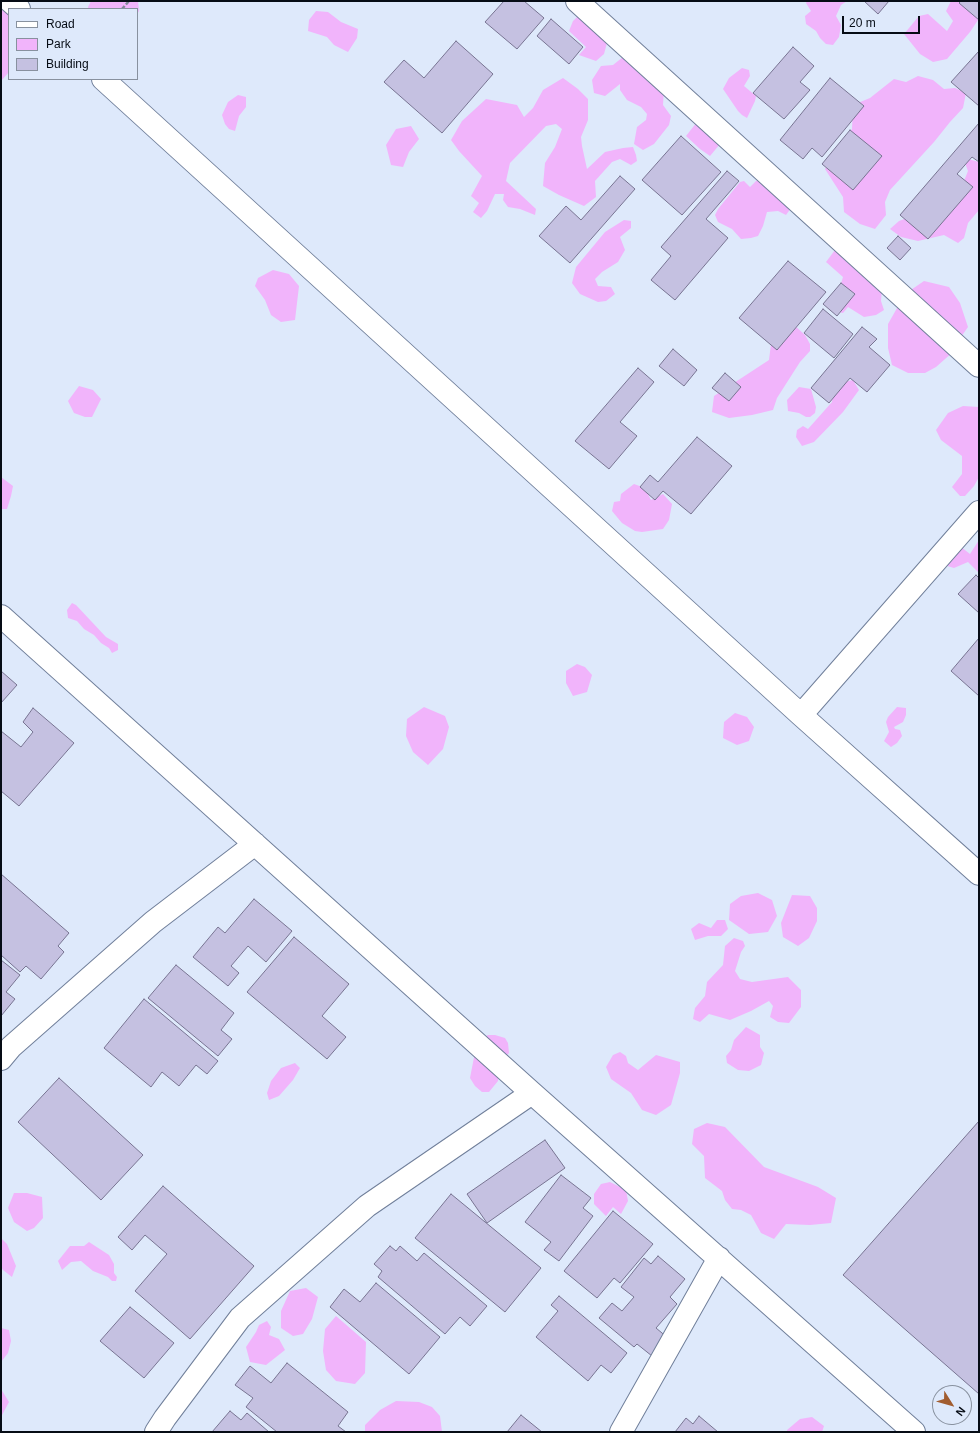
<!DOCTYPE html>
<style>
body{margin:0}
#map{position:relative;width:980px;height:1433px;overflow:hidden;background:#dee9fb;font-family:Arial,sans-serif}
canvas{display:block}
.frame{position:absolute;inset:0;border:2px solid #060c15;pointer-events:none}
.legend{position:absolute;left:8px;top:8px;width:130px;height:72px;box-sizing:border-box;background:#dee9fb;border:1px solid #88919f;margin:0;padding:5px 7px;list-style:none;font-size:12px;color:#060c15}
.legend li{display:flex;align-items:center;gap:8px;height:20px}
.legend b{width:20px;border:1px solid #88919f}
.north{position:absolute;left:932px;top:1385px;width:40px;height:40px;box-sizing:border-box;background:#dee9fb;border:1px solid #88919f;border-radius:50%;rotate:127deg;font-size:11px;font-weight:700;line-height:16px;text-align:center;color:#060c15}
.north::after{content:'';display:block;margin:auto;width:14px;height:18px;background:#a15c2f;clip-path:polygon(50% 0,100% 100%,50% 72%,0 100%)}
.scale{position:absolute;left:842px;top:16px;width:78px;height:18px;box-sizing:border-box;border:2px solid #060c15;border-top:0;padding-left:5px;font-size:12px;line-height:14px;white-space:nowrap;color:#060c15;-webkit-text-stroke:3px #dee9fb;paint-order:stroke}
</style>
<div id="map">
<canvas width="980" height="1433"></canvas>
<div class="frame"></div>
<ul class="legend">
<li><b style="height:5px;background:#fff"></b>Road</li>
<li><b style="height:11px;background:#f1b4fb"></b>Park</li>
<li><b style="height:11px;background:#c5c1e1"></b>Building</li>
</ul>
<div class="north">N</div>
<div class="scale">20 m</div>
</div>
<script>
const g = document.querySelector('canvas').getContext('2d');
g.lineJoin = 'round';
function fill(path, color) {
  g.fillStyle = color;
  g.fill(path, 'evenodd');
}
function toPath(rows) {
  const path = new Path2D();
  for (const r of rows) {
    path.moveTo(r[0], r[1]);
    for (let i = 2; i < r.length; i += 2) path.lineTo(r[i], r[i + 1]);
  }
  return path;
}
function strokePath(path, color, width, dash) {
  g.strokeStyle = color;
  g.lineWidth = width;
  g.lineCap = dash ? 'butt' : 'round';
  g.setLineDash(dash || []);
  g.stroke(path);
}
fill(toPath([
 [1,1,9,9,9,72,1,81],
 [91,1,138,1,139,11,137,14,137,9,88,9,88,7],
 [807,1,847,1,841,5,836,16,841,25,839,37,833,45,826,44,820,38,816,31,806,24,805,16,811,11,806,3],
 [951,1,960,2,973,11,978,20,970,32,947,59,933,62,920,54,904,34,919,16,928,14,947,31,953,21,946,11],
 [316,11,328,12,341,22,358,29,357,38,348,52,334,45,327,37,308,31,309,20],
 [582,12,608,39,604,54,596,61,579,55,586,47,569,31,573,21],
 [623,57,664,89,663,105,671,116,669,125,654,144,643,150,634,144,637,127,646,120,647,114,641,107,627,100,620,90,620,84,605,96,594,93,592,80,601,66,613,65],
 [742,68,749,70,750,76,744,86,756,96,755,101,747,118,742,115,738,111,723,89,729,78],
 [918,76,933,80,944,89,955,88,966,93,963,108,950,122,934,142,890,190,885,202,886,215,875,229,860,224,844,212,843,197,825,169,852,129,853,105,870,98,894,79,906,82],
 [563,78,578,89,588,99,588,120,581,137,582,146,587,169,605,152,623,148,633,147,636,155,637,161,631,165,620,159,612,162,595,181,596,197,584,206,559,195,543,186,545,163,555,147,562,129,556,124,546,126,510,163,506,181,536,209,535,215,520,209,508,207,503,200,504,194,495,194,487,211,481,218,473,212,479,203,471,196,482,176,459,151,451,140,462,121,486,99,517,105,524,117,533,108,543,90],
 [238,95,246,97,246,107,239,116,235,131,229,129,225,124,222,115,228,102],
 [697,122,720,144,710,156,700,149,686,136],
 [411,126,419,139,409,152,403,167,391,165,386,145,396,129],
 [968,159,979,162,979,210,968,223,964,238,958,243,944,235,918,241,901,237,890,229,899,221,907,218,964,181,968,171,965,163],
 [770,175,791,208,786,215,778,211,767,212,763,226,758,236,751,238,741,239,732,229,718,222,715,215,718,209,740,182,744,181,750,187,756,181],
 [624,220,631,221,631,228,620,237,625,250,618,262,602,272,595,279,598,286,611,287,615,294,606,301,598,302,580,294,572,283,576,267,605,232],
 [841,242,882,288,881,301,884,310,876,315,864,317,848,307,843,313,838,312,835,303,843,277,826,262],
 [273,270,289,274,299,286,295,320,281,322,271,315,265,300,255,286,258,278],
 [924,281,949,287,960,303,968,327,954,347,953,352,936,367,925,373,908,373,892,365,888,348,888,324,905,294],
 [793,324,805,335,810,344,810,351,800,362,777,398,773,410,752,415,729,418,712,412,714,396,769,360,771,344],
 [853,380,859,390,843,412,814,442,802,446,796,437,797,430,803,426,808,429,832,402,833,391,839,383],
 [79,386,93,390,101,399,92,417,85,417,74,413,68,401],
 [799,387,811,389,816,407,815,413,810,417,806,417,799,413,788,411,787,400],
 [963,406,979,407,979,477,974,486,965,496,960,496,952,487,962,474,962,456,941,440,936,430,948,413],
 [1,477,13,486,11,496,7,509,1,509],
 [634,484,645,488,651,500,663,494,672,504,669,520,663,529,642,532,635,531,622,523,612,511,614,502,620,501,621,494],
 [979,540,979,573,968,562,954,568,944,565,961,547,970,554],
 [72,603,76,605,106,637,118,644,118,650,112,653,109,648,101,643,94,635,84,629,77,621,68,618,67,610],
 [577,664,585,667,592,675,587,692,573,696,566,683,566,671],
 [424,707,445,716,449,727,443,749,428,765,413,752,406,736,407,719],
 [897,707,906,708,906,715,903,722,894,727,895,729,900,730,902,736,897,743,891,747,884,741,889,732,886,722,888,717],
 [735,713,747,717,754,727,749,741,737,745,723,738,724,722],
 [758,893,772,900,777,916,768,932,749,934,729,920,730,904,741,896],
 [792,895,810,896,817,908,817,921,809,938,798,946,783,937,781,923],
 [717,920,725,920,728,929,721,936,708,936,695,940,691,929,699,923,711,928],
 [734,938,743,941,745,946,741,952,735,971,740,979,752,982,788,977,801,990,801,1007,789,1023,778,1022,770,1017,773,1006,769,1001,751,1011,730,1020,709,1014,700,1022,693,1019,695,1008,705,996,707,982,723,965,725,946],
 [746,1027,760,1035,760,1047,764,1053,761,1065,749,1071,738,1070,727,1063,726,1056,731,1050,734,1040],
 [488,1035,495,1035,505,1038,508,1043,509,1053,499,1063,498,1081,489,1092,482,1092,475,1086,470,1078,477,1042],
 [620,1052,626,1056,628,1063,638,1070,656,1055,680,1062,680,1073,671,1105,656,1115,642,1110,631,1093,611,1079,606,1067,613,1055],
 [295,1063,300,1068,293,1080,279,1096,269,1100,267,1093,271,1081,281,1068],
 [707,1123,725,1127,764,1167,818,1187,836,1198,831,1223,810,1225,786,1224,774,1239,761,1233,751,1215,741,1210,732,1209,725,1200,722,1191,705,1178,704,1156,692,1144,694,1129],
 [610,1182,626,1190,628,1201,621,1214,613,1207,606,1216,594,1204,594,1194,601,1184],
 [14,1193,27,1193,42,1197,43,1218,34,1228,27,1231,14,1222,8,1208],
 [1,1238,7,1244,16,1266,12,1277,3,1270,1,1267],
 [89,1242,109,1255,114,1264,114,1273,117,1277,116,1281,112,1281,108,1277,93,1271,81,1261,71,1262,62,1270,58,1261,70,1246,84,1246],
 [306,1288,318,1297,312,1319,303,1334,293,1336,281,1328,281,1311,290,1291],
 [336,1316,366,1342,365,1373,355,1384,336,1381,326,1370,323,1351,325,1329],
 [267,1321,271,1327,269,1335,279,1339,285,1350,266,1365,250,1362,246,1347,256,1332,259,1325],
 [1,1328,9,1330,11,1341,8,1353,1,1362],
 [1,1389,9,1402,1,1417],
 [396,1401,419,1402,432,1407,440,1416,442,1432,365,1432,365,1425,380,1410],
 [812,1417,824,1426,822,1432,787,1432,787,1430,800,1419]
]), '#f1b4fb');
const building = toPath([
 [504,1,524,1,544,18,517,49,485,22,504,1],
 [864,1,889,1,878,14,864,1],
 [961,1,979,1,979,20,959,3,961,1],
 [551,19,583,47,569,64,537,36,551,19],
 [456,41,493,74,442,133,384,82,404,60,424,78,456,41],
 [793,47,814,66,800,82,810,90,784,119,753,93,793,47],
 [979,51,979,106,951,82,979,51],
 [830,78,864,106,822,157,812,148,803,159,780,140,830,78],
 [979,123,979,162,972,157,957,174,973,187,928,239,900,215,979,123],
 [850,130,882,156,853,190,822,164,850,130],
 [681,136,721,172,682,215,642,180,681,136],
 [727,171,739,181,706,219,728,238,675,300,651,280,671,256,661,247,727,171],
 [620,176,635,189,570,263,539,236,566,206,581,220,620,176],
 [898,236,911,248,900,260,887,248,898,236],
 [788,261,826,292,777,350,739,318,788,261],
 [841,283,855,294,837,316,823,304,841,283],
 [823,309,853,334,834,358,804,333,823,309],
 [862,327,877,339,869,347,890,365,867,392,850,378,829,403,811,388,862,327],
 [673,349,697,370,684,386,659,366,673,349],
 [638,368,654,382,620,422,637,436,609,469,575,441,638,368],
 [725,373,741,387,729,401,712,388,725,373],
 [697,437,732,466,691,514,663,491,655,500,640,487,650,475,658,482,697,437],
 [976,575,979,578,979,613,958,594,976,575],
 [979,638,979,696,951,671,979,638],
 [1,671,17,685,1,703,1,671],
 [33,708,74,743,19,806,1,791,1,731,21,747,33,732,23,722,33,708],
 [1,874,69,933,58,946,64,952,41,979,26,966,20,972,1,955,1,874],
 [254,899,292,931,266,962,248,946,231,966,239,973,228,986,193,957,218,927,225,933,254,899],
 [294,937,349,984,322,1016,346,1037,327,1059,247,992,294,937],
 [1,960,20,975,6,992,15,999,1,1016,1,960],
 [176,965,234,1013,221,1030,232,1039,218,1056,148,998,176,965],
 [144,999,218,1061,207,1074,196,1065,179,1086,162,1072,151,1087,104,1048,144,999],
 [59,1078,143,1155,101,1200,18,1122,59,1078],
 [979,1121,979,1394,843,1275,979,1121],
 [545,1140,565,1168,487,1223,467,1194,545,1140],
 [561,1175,591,1198,583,1208,593,1216,559,1261,544,1250,551,1242,525,1222,561,1175],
 [163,1186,254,1266,190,1339,135,1291,167,1254,145,1235,132,1250,118,1237,163,1186],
 [451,1194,541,1268,505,1312,415,1238,451,1194],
 [613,1211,653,1244,620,1283,614,1278,597,1298,564,1271,613,1211],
 [390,1246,396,1251,400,1246,417,1261,424,1253,487,1306,470,1326,460,1317,445,1334,378,1277,382,1271,374,1264,390,1246],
 [658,1256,685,1279,670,1297,677,1304,656,1328,668,1338,652,1356,637,1344,634,1347,599,1318,612,1303,622,1311,634,1297,621,1287,644,1258,651,1264,658,1256],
 [376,1283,440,1337,409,1374,330,1307,344,1289,360,1302,376,1283],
 [559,1296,627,1353,611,1373,601,1365,588,1381,536,1337,558,1311,551,1305,559,1296],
 [130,1307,174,1343,144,1378,100,1341,130,1307],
 [287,1363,348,1412,338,1426,346,1432,277,1432,246,1407,253,1398,235,1385,250,1366,271,1383,287,1363],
 [230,1411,241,1420,247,1413,269,1432,212,1432,230,1411],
 [521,1415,542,1432,507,1432,521,1415],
 [699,1416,718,1432,675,1432,686,1418,693,1424,699,1416]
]);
fill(building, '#c5c1e1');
strokePath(building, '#787492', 1);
const street = toPath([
 [10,1,19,9],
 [577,1,979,366],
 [103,79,801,715,979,874],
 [1,616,532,1093,914,1432],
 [801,715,979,512],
 [1,1059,11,1047,153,922,255,844],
 [156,1432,165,1418,240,1318,367,1206,532,1093],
 [621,1432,719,1258]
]);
strokePath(street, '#707f9a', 24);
strokePath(toPath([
 [122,9,129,1]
]), '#7f8896', 2.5, [4, 2]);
strokePath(street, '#fff', 22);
</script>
